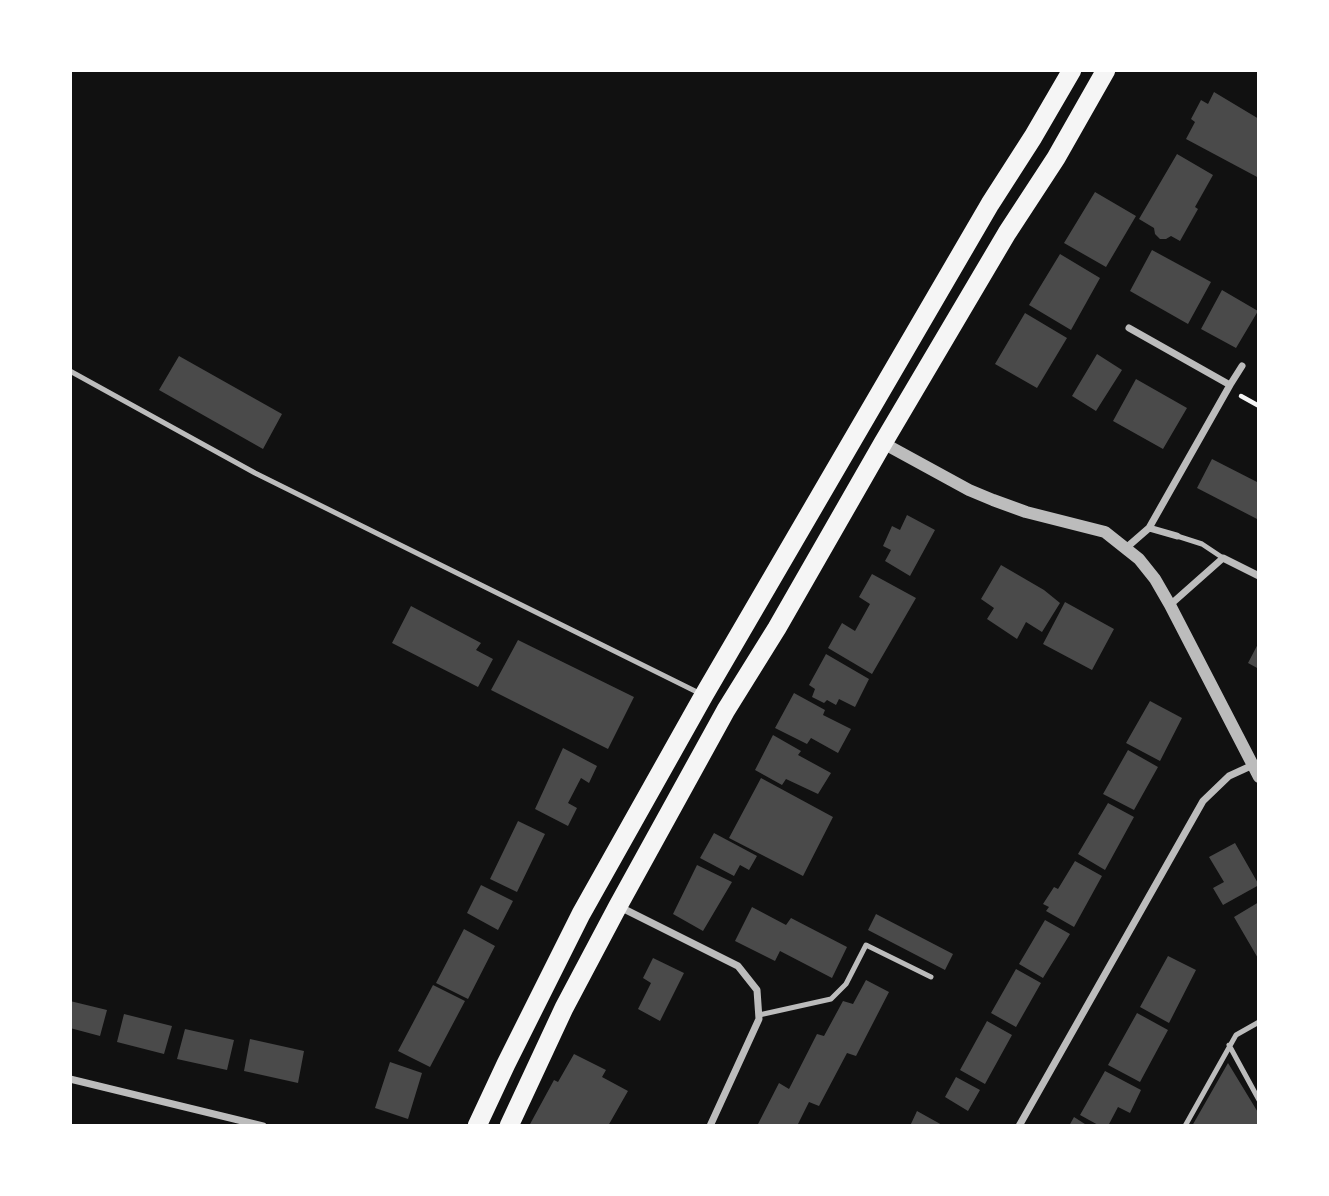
<!DOCTYPE html>
<style>
body{margin:0}
#map{position:relative;width:1329px;height:1196px;overflow:hidden;background:#111;font-family:Barlow,sans-serif}
canvas{display:block}
.frame{position:absolute;inset:0;border:72px solid #fff;pointer-events:none}
</style>
<div id="map">
<canvas width="1329" height="1196"></canvas>
<div class="frame"></div>
</div>
<script>
const g = document.querySelector('canvas').getContext('2d');
g.lineJoin = 'round';
function fill(path, color) {
  g.fillStyle = color;
  g.fill(path, 'evenodd');
}
function toPath(rows) {
  const path = new Path2D();
  for (const r of rows) {
    path.moveTo(r[0], r[1]);
    for (let i = 2; i < r.length; i += 2) path.lineTo(r[i], r[i + 1]);
  }
  return path;
}
function strokePath(path, color, width, dash) {
  g.strokeStyle = color;
  g.lineWidth = width;
  g.lineCap = dash ? 'butt' : 'round';
  g.setLineDash(dash || []);
  g.stroke(path);
}
fill(toPath([
 [1214,92,1259,119,1259,178,1186,139,1195,122,1191,119,1201,100,1208,104],
 [1177,154,1213,175,1195,207,1198,209,1180,241,1171,236,1166,239,1160,239,1155,234,1154,228,1139,219],
 [1095,192,1136,216,1106,267,1064,243],
 [1152,250,1211,282,1188,324,1130,291],
 [1060,254,1100,278,1071,330,1029,305],
 [1222,290,1258,311,1236,348,1201,329],
 [1025,313,1067,338,1037,388,995,364],
 [1097,354,1122,370,1096,411,1072,396],
 [179,356,282,414,263,449,159,390],
 [1136,379,1187,408,1163,449,1113,421],
 [1212,459,1259,483,1259,520,1197,488],
 [907,515,935,530,910,576,885,561,891,550,883,546,892,526,900,530],
 [1001,565,1044,590,1060,603,1042,632,1026,622,1017,639,987,619,994,608,981,599],
 [872,574,916,598,872,674,828,648,842,623,855,631,870,604,859,597],
 [1065,602,1114,629,1092,670,1043,644],
 [411,606,481,643,476,650,493,659,478,687,392,643],
 [518,640,634,697,608,749,491,690],
 [1259,642,1259,669,1248,663],
 [826,654,869,679,855,707,839,699,836,705,827,700,824,703,812,697,815,689,809,685],
 [794,693,825,710,823,715,851,729,838,753,811,738,807,744,775,728],
 [1150,701,1182,718,1160,761,1126,743],
 [773,735,801,751,798,755,831,773,818,794,786,779,782,785,755,770],
 [563,748,597,766,589,783,581,778,568,803,577,808,568,826,535,809],
 [1128,750,1158,767,1134,810,1103,794],
 [761,778,833,817,803,876,729,838],
 [1108,803,1134,817,1105,870,1078,854],
 [518,821,545,834,517,892,490,879],
 [714,833,757,856,749,870,740,865,734,876,700,858],
 [1235,843,1259,885,1223,905,1213,888,1224,882,1209,857],
 [1075,861,1102,876,1074,927,1046,911,1049,907,1043,904,1054,887,1058,889],
 [697,865,732,882,703,931,673,914],
 [481,885,513,901,498,930,467,913],
 [1259,902,1259,960,1234,917],
 [752,907,786,925,791,918,847,947,832,978,780,951,775,961,735,941],
 [876,914,953,954,945,970,868,930],
 [1045,920,1070,934,1043,978,1019,964],
 [464,929,495,946,468,999,436,983],
 [1168,956,1196,970,1169,1023,1140,1007],
 [653,958,684,973,660,1021,638,1009,651,983,643,978],
 [1016,969,1041,983,1016,1027,991,1013],
 [866,980,889,992,856,1056,847,1053,819,1106,809,1102,797,1126,757,1126,779,1083,789,1089,817,1034,824,1036,843,1001,853,1004],
 [433,985,465,1001,430,1067,398,1051],
 [70,1001,107,1010,100,1036,70,1028],
 [1137,1013,1168,1030,1140,1082,1108,1065],
 [124,1014,172,1026,164,1054,117,1042],
 [987,1021,1012,1035,985,1084,960,1070],
 [185,1029,234,1040,227,1070,177,1059],
 [250,1039,304,1051,298,1083,244,1071],
 [574,1054,606,1070,602,1077,628,1091,608,1126,529,1126,554,1080,558,1082],
 [390,1062,422,1073,408,1119,375,1108],
 [1228,1063,1259,1114,1259,1126,1192,1126],
 [1105,1071,1141,1090,1130,1113,1118,1107,1108,1126,1100,1126,1080,1115],
 [956,1077,980,1090,968,1111,945,1097],
 [917,1111,944,1126,910,1126],
 [1074,1117,1088,1126,1069,1126]
]), '#4a4a4a');
strokePath(toPath([
 [1241,396,1259,406]
]), '#f5f5f5', 4.5);
strokePath(toPath([
 [70,371,255,473,699,693],
 [1177,536,1202,544,1223,558],
 [759,1015,831,999,846,984,866,945,931,977],
 [1229,1045,1259,1100],
 [1185,1126,1236,1035,1259,1022]
]), '#bcbcbc', 5);
strokePath(toPath([
 [1129,328,1230,385,1242,366],
 [1149,528,1230,385],
 [1126,548,1149,528,1177,536],
 [1170,605,1223,558,1259,576],
 [618,906,738,966,757,990,759,1019,710,1126],
 [70,1079,263,1126],
 [1019,1126,1203,801,1229,776,1253,765]
]), '#bcbcbc', 7);
strokePath(toPath([
 [883,443,969,490,993,500,1026,512,1105,532,1139,559,1155,579,1170,605,1259,777]
]), '#bcbcbc', 12);
strokePath(toPath([
 [477,1126,506,1064,581,914,704,695,990,204,1033,137,1072,70],
 [509,1126,564,1008,618,906,726,710,777,628,883,443,1007,233,1056,158,1106,70]
]), '#f5f5f5', 19);
</script>
